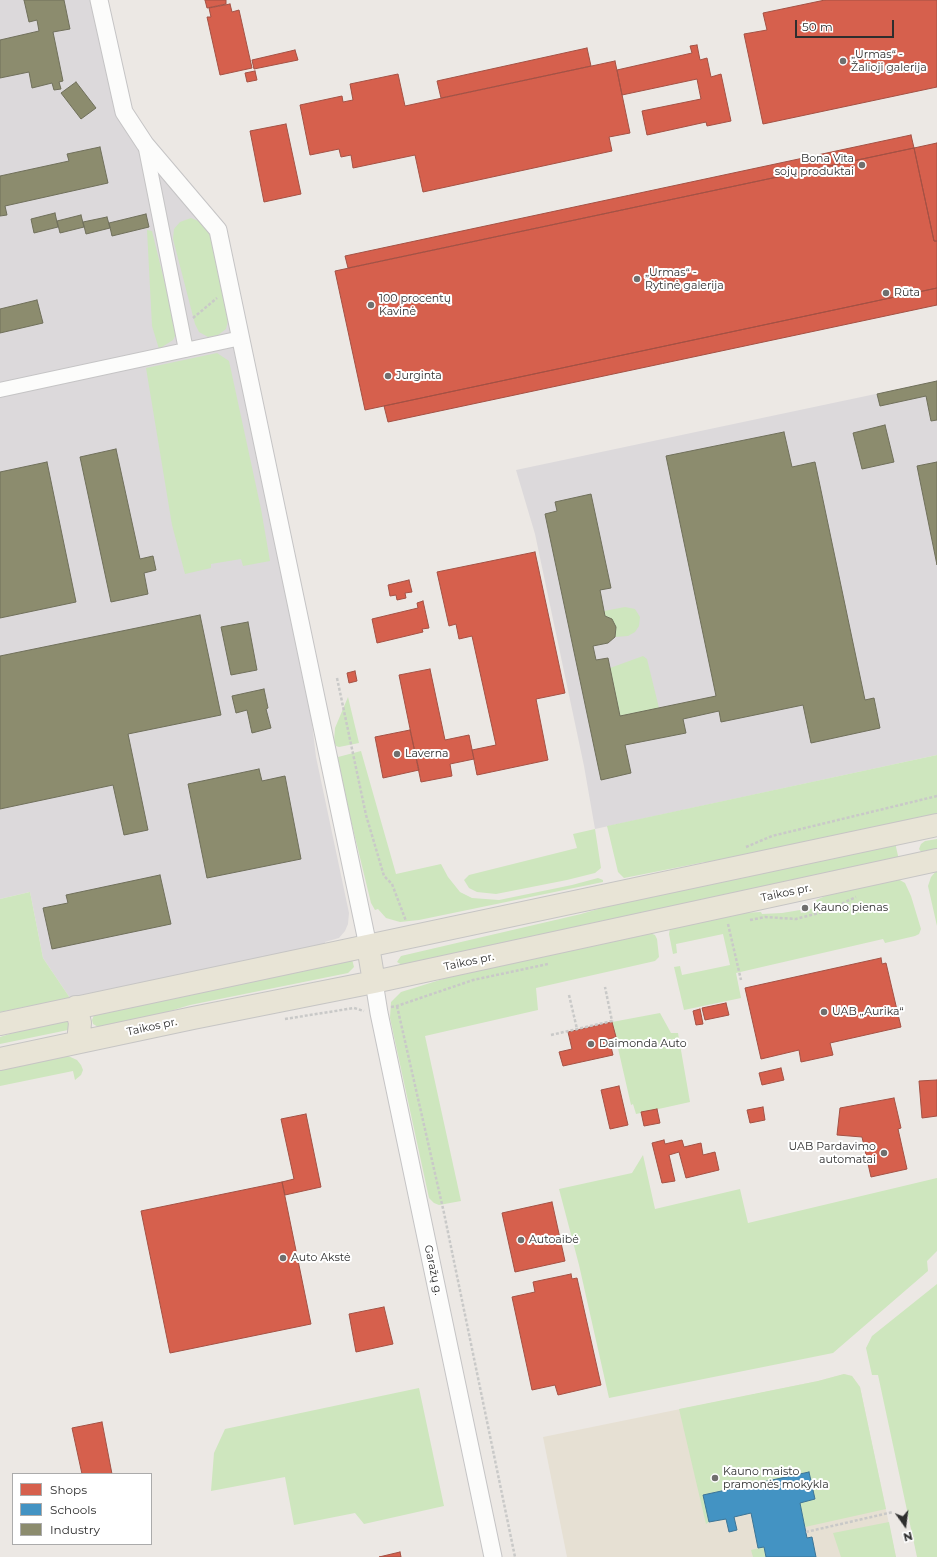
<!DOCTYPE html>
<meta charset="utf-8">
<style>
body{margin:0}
#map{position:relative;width:937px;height:1557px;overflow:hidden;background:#ece8e4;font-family:Montserrat,sans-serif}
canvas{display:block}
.legend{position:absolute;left:12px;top:1473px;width:140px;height:72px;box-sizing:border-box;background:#fff;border:1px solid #ababab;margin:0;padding:5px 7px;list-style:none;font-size:12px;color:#2e2e2e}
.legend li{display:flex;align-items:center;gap:8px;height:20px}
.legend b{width:20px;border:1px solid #ababab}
.north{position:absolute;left:885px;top:1505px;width:40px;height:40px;-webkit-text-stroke:3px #fff;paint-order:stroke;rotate:166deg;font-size:11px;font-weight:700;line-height:16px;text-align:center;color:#2e2e2e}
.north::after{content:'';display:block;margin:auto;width:14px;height:18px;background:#2e2e2e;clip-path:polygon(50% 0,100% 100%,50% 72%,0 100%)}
.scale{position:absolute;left:795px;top:20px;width:99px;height:18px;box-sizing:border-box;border:2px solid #2e2e2e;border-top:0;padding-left:5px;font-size:12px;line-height:14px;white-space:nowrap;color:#2e2e2e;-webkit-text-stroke:3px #fff;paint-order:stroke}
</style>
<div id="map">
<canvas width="937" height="1557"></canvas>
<ul class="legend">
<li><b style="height:11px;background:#d6604d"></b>Shops</li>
<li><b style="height:11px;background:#4393c3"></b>Schools</li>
<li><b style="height:11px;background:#8c8c6e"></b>Industry</li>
</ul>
<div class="north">N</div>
<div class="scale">50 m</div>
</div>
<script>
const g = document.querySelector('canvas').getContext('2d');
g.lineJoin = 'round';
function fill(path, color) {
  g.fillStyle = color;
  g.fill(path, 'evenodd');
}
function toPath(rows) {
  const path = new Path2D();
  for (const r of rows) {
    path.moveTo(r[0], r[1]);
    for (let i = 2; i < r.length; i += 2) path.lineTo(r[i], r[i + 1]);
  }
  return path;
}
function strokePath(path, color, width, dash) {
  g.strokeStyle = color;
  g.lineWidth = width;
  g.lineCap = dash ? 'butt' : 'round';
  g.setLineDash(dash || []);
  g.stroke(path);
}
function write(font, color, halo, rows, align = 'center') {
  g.font = font + ' Montserrat,sans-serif';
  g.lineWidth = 4;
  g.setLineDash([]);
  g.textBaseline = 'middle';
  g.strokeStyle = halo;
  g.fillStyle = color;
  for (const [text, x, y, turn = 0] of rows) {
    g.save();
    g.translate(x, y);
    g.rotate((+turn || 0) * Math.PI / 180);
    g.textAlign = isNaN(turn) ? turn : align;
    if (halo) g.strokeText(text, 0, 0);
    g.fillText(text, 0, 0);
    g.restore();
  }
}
fill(toPath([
 [0,0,92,0,116,113,210,226,310,706,316,757,349,913,348,924,345,931,339,938,325,942,325,946,70,998,43,958,30,892,0,899],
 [937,381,937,755,595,829,584,766,535,534,516,470]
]), '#dcd9db');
fill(toPath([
 [844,1374,852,1376,860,1387,896,1557,567,1557,543,1437,818,1381]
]), '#e6e0d3');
fill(toPath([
 [191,218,201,222,207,228,211,237,228,321,226,329,218,335,208,337,199,332,195,324,173,239,174,229,180,222],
 [147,230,152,231,175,325,176,334,173,340,159,349,152,326],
 [217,353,229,361,261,509,270,561,243,566,241,559,211,564,211,568,185,574,172,525,146,368],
 [625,607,635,609,640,617,639,626,635,632,628,636,615,637,616,627,612,619,605,616,604,611],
 [643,656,647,659,659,708,620,716,610,668],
 [348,697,359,743,339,747,336,746,334,742,335,728],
 [361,751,396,874,441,864,448,877,460,892,472,898,499,900,572,885,598,878,603,880,603,882,419,920,400,922,386,918,378,909,375,910,371,903,337,763,338,757],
 [937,755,937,814,889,826,709,865,705,862,624,878,618,872,607,826],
 [595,829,601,868,595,873,567,880,496,894,477,892,469,888,464,880,469,875,577,848,573,834],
 [937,839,937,853,922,853,919,849,921,844,925,841],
 [896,841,896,847,899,860,402,965,397,962,401,956,581,914,646,895],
 [937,870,937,926,928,886,931,877],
 [898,879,905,883,911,896,921,929,919,934,915,936,885,943,883,939,736,973,741,998,684,1010,674,967,680,966,682,975,730,965,723,934,676,944,677,953,673,954,669,934,670,928,741,913,761,912,762,914,782,913,800,910,801,913,810,911,810,909,818,907,816,900,842,889],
 [30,892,43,958,70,998,0,1012,0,899],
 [645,931,655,935,657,939,659,957,655,961,536,988,538,1010,425,1036,461,1201,439,1205,434,1203,429,1198,390,1018,391,1002,401,992,456,975],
 [352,959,354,967,348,973,190,1005,150,1017,100,1028,93,1024,92,1020,94,1015],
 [660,1013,671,1033,678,1033,690,1102,636,1114,633,1104,631,1105,612,1022],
 [69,1020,71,1027,68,1030,0,1044,0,1037,51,1021],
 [66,1055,77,1060,81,1065,83,1070,81,1075,75,1080,73,1071,0,1086,0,1067],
 [643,1155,655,1209,740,1189,748,1223,937,1178,937,1251,927,1261,928,1271,833,1353,609,1398,579,1265,559,1189,632,1173],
 [937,1284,937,1557,917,1557,878,1375,872,1375,866,1348,872,1336],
 [844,1374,852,1376,860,1387,886,1509,805,1527,800,1503,815,1499,809,1472,703,1495,709,1522,706,1524,679,1409,818,1381],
 [419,1388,444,1506,364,1524,355,1513,294,1525,285,1477,211,1491,214,1453,225,1429],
 [889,1522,896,1557,841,1557,833,1533],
 [764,1547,766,1557,753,1557,751,1550]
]), '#cee6be');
const shops = toPath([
 [205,0,226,0,226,4,207,8,205,0],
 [825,0,937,0,937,87,763,124,744,34,767,30,763,13,825,0],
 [230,4,232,12,239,10,252,68,220,75,207,17,211,17,209,8,230,4],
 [697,45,700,60,707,58,711,77,721,74,731,121,707,126,706,122,647,135,642,111,701,99,697,79,622,95,617,70,692,53,690,46,697,45],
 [587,48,591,66,441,98,437,81,587,48],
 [295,50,298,60,254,69,252,60,295,50],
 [615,61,630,133,609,137,612,151,423,192,415,155,353,168,351,155,341,157,339,149,310,155,300,105,342,96,343,102,353,100,350,84,398,74,405,106,615,61],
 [255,71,257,80,247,82,245,73,255,71],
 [286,124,301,194,264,202,250,131,286,124],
 [911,135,914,148,348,268,345,256,911,135],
 [937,143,937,241,934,241,914,148,937,143],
 [914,148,934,241,937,241,937,288,365,410,335,271,914,148],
 [937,288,937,305,388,422,384,406,937,288],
 [535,552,565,693,536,699,548,760,477,775,472,750,496,745,472,636,459,639,456,624,449,626,437,572,535,552],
 [409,580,412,592,405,593,406,598,397,600,396,595,390,596,388,585,409,580],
 [423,601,429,628,422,629,423,632,377,643,372,619,418,608,417,603,423,601],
 [430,669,445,740,469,735,474,759,450,764,452,776,421,782,399,675,430,669],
 [355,671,357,681,349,683,347,673,355,671],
 [410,730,419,770,383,778,375,737,410,730],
 [881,958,882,964,886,963,901,1027,830,1043,833,1055,801,1062,799,1050,761,1059,745,988,881,958],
 [726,1003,729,1015,705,1020,702,1008,726,1003],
 [700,1009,703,1024,696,1025,693,1011,700,1009],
 [612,1022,616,1037,609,1039,613,1055,563,1066,559,1052,572,1049,568,1032,612,1022],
 [781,1068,784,1080,762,1085,759,1073,781,1068],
 [937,1080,937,1116,922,1118,919,1081,937,1080],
 [619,1086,628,1125,610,1129,601,1090,619,1086],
 [894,1098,901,1128,898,1129,907,1169,871,1177,862,1137,837,1135,840,1108,894,1098],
 [763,1107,765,1120,750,1123,747,1110,763,1107],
 [657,1109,660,1123,644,1126,641,1112,657,1109],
 [306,1114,321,1187,285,1195,282,1182,294,1179,281,1119,306,1114],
 [664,1140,665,1144,682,1140,684,1147,701,1143,703,1155,715,1152,719,1170,686,1178,679,1152,669,1155,675,1181,662,1183,652,1143,664,1140],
 [282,1182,311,1324,170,1353,141,1211,282,1182],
 [552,1202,565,1261,515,1272,502,1213,552,1202],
 [571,1274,572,1279,577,1278,601,1385,558,1395,555,1385,532,1390,512,1297,535,1292,533,1282,571,1274],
 [384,1307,393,1344,356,1352,349,1314,384,1307],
 [102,1422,112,1474,82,1474,72,1428,102,1422],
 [400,1552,401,1557,379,1557,400,1552]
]);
fill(shops, '#d6604d');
strokePath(shops, '#a45144', 1);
const schools = toPath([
 [809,1472,815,1499,800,1503,807,1538,812,1537,816,1557,766,1557,764,1547,758,1548,751,1513,734,1517,737,1530,729,1532,726,1519,709,1522,703,1495,809,1472]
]);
fill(schools, '#4393c3');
strokePath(schools, '#3d7596', 1);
const industry = toPath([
 [24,0,64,0,70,29,53,32,63,81,59,82,61,89,54,90,52,83,32,88,29,72,0,78,0,40,39,31,37,20,29,22,24,0],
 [76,82,96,108,81,119,61,93,76,82],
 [100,147,108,183,5,206,7,215,0,216,0,176,69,161,67,154,100,147],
 [55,213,58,227,34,233,31,219,55,213],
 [146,214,149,227,112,236,109,223,146,214],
 [81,215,84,227,60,233,57,221,81,215],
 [107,217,110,228,86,234,83,222,107,217],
 [37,300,43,323,0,333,0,309,37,300],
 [937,381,937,420,931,421,926,396,880,406,877,394,937,381],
 [885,425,894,462,862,469,853,433,885,425],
 [784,432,792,467,815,462,865,700,874,698,880,728,811,743,803,705,721,722,719,711,683,719,686,733,625,745,631,773,601,780,545,514,557,511,555,502,591,494,611,588,600,590,605,616,612,619,616,627,615,637,608,643,593,646,596,660,608,658,620,716,716,696,666,456,784,432],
 [116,449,140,559,153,556,156,570,144,573,148,594,111,602,80,457,116,449],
 [47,462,76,602,0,618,0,472,47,462],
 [937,462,937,565,917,466,937,462],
 [200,615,221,715,128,734,148,830,124,835,113,785,0,809,0,656,200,615],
 [248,622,257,670,231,675,221,627,248,622],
 [264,689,268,708,266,709,271,728,252,733,247,710,236,713,232,696,264,689],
 [259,769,262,781,285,776,301,859,207,878,188,784,259,769],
 [160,875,171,924,52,949,43,908,68,903,66,895,160,875]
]);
fill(industry, '#8c8c6e');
strokePath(industry, '#70705b', 1);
const minor = toPath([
 [145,144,186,350],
 [0,390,241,338]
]);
const tertiary = toPath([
 [99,0,124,112,145,144,218,230,368,946],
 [374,982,379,1013,493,1557]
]);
const primary = toPath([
 [368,946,374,982],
 [76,1007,80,1023,78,1042],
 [0,1024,937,825],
 [0,1059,193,1018,374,982,937,860]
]);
strokePath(minor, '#c5c4c5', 16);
strokePath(tertiary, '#c5c4c5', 19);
strokePath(primary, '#c6c5c4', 24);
strokePath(toPath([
 [193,318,217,298],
 [337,678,366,815,384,876,392,884,406,921],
 [746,847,772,836,937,796],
 [750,920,765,917,796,919,826,911,856,897],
 [728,924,741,980],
 [569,995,577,1029],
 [397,1006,444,1213,515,1557],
 [391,1007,397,1006,473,980,548,964],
 [285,1019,354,1008,364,1011],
 [551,1035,612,1021,605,987],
 [806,1532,893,1512]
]), '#c9c9c8', 2.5, [3, 2]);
strokePath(minor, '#fcfcfb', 14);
strokePath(tertiary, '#fcfcfb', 17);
strokePath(primary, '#e8e4d6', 22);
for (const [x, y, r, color] of [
 [843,61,4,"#706f6e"],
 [862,165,4,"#706f6e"],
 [637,279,4,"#706f6e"],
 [886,293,4,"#706f6e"],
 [371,305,4,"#706f6e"],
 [388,376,4,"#706f6e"],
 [397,754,4,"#706f6e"],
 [805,908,4,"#706f6e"],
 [824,1012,4,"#706f6e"],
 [591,1044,4,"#706f6e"],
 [884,1153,4,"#706f6e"],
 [521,1240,4,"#706f6e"],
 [283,1258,4,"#706f6e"],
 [715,1478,4,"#706f6e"]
]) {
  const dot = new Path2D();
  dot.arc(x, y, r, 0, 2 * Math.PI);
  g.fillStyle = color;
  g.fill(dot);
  strokePath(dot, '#fff', 1.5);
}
write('11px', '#2e2e2e', '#fff', [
 ["„Urmas“ -",851,55],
 ["Žalioji galerija",851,68],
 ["Bona Vita",854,159,"right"],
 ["sojų produktai",854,172,"right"],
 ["„Urmas“ -",645,273],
 ["Rytinė galerija",645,286],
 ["Rūta",894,293],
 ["100 procentų",379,299],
 ["Kavinė",379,312],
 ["Jurginta",396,376],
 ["Laverna",405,754],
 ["Kauno pienas",813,908],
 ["UAB „Aurika“",832,1012],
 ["Daimonda Auto",599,1044],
 ["UAB Pardavimo",876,1147,"right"],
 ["automatai",876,1160,"right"],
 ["Autoaibė",529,1240],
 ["Auto Akstė",291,1258],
 ["Kauno maisto",723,1472],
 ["pramonės mokykla",723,1485]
], 'left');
write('11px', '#2e2e2e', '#fff', [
 ["Taikos pr.",786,893,-12],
 ["Taikos pr.",469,962,-12],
 ["Taikos pr.",152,1027,-12],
 ["Garažų g.",433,1270,78]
]);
</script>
